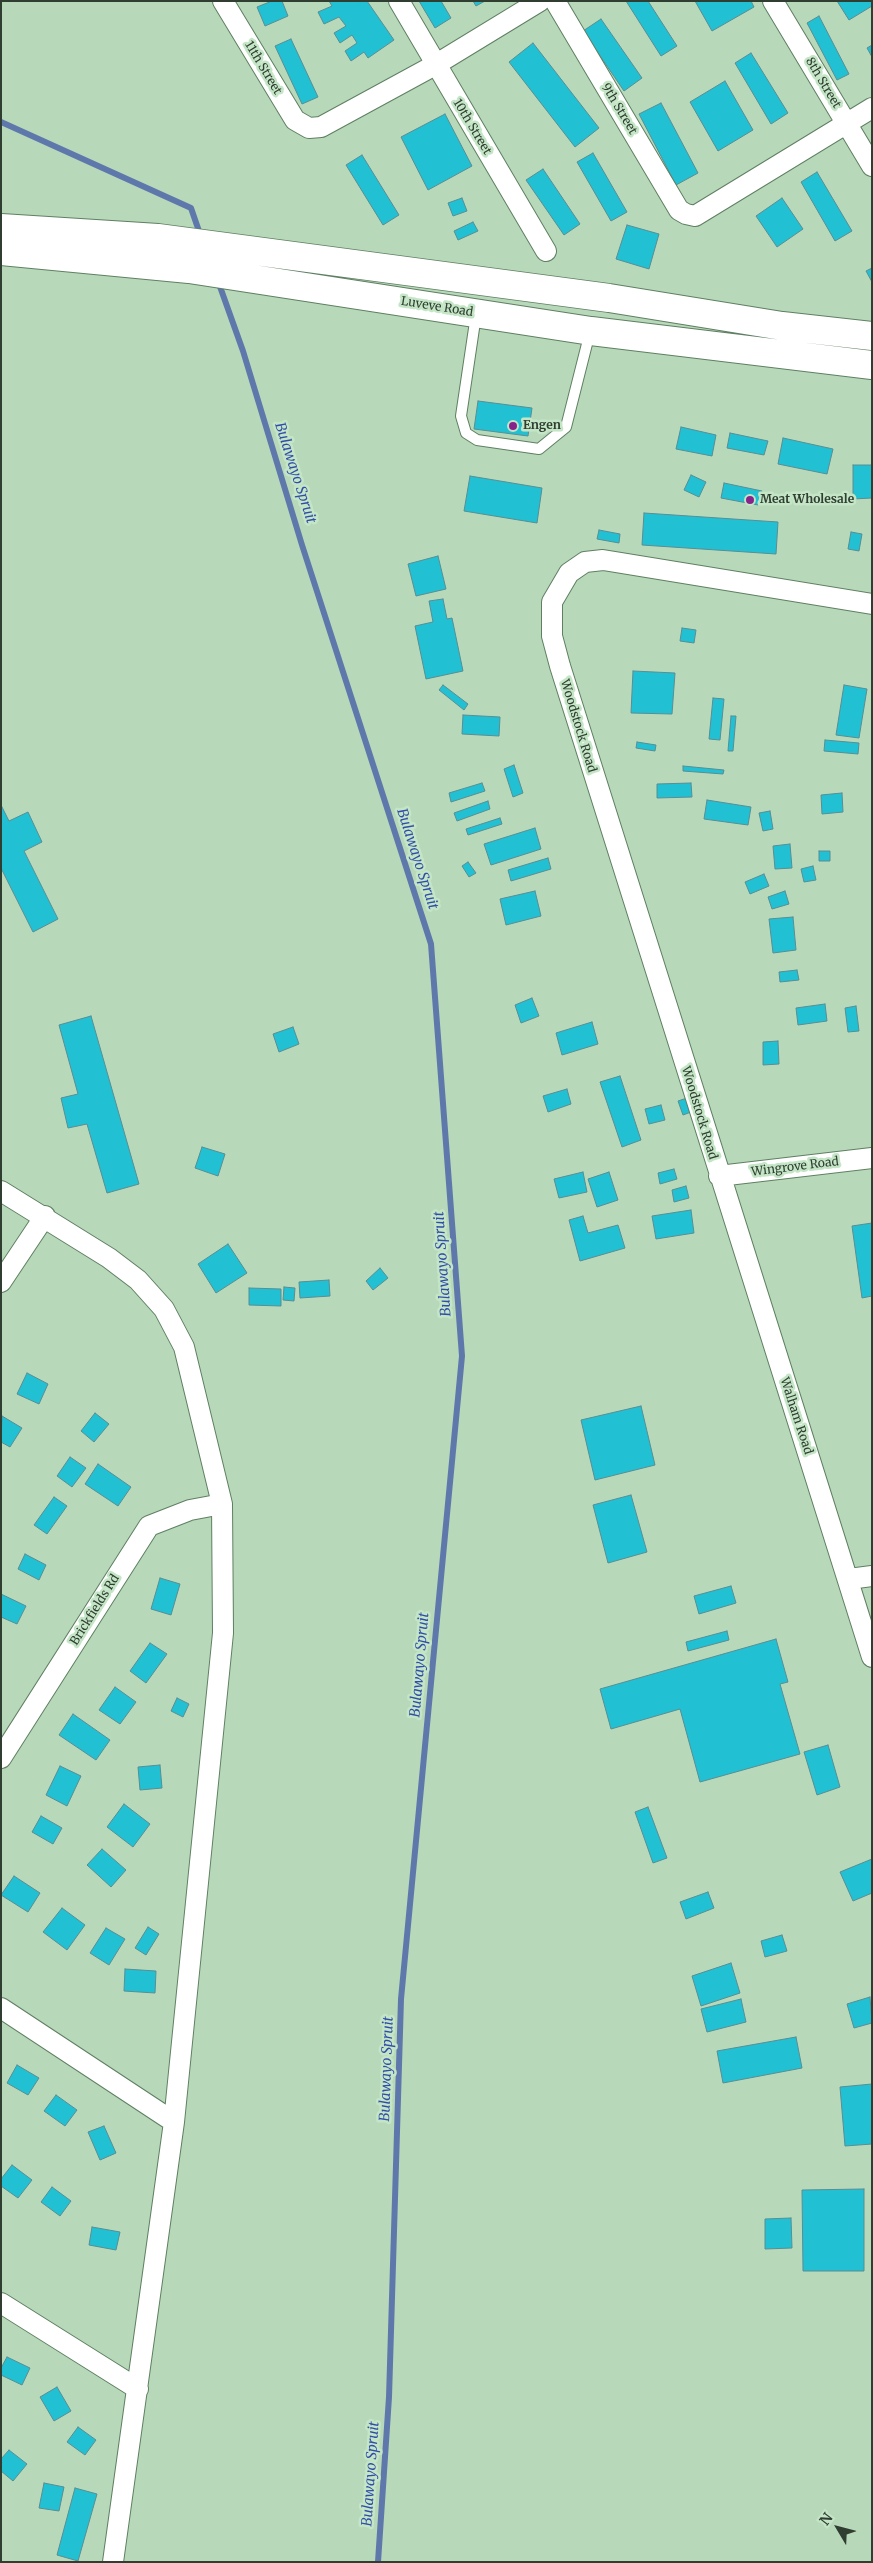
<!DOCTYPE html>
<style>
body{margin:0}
#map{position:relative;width:873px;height:2563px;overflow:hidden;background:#b7d9b9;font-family:Merriweather,serif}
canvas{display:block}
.frame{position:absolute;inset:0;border:2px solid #303e31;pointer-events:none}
.north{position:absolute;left:813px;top:2503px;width:50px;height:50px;-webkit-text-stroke:4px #c4e6c6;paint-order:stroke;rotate:307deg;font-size:14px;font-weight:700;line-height:20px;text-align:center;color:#303e31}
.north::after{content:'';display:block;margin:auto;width:18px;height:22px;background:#303e31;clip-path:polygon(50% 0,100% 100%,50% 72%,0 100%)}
</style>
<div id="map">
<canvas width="873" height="2563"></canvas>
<div class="frame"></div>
<div class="north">N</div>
</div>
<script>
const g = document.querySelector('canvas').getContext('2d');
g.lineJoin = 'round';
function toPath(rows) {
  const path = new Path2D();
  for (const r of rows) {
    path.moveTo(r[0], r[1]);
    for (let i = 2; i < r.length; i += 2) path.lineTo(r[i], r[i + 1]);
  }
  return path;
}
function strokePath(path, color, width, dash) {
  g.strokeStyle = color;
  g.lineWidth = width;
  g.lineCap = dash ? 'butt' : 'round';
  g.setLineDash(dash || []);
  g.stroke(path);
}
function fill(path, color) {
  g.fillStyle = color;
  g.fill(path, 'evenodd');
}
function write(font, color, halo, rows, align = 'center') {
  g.font = font + ' Merriweather,serif';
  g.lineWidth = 5;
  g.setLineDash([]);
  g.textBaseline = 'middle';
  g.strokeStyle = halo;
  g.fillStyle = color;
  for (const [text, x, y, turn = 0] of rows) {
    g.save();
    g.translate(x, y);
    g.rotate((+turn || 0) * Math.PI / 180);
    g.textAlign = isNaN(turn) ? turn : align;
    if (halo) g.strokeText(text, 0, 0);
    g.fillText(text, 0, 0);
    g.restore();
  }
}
strokePath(toPath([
 [1,122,191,208,201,237],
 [218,281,243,351,302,545,431,944,462,1356,401,1999,389,2397,378,2562]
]), '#5f78ac', 6);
const building = toPath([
 [272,1,282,1,288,16,265,26,257,7,272,1],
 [329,1,367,1,394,40,368,58,364,52,351,61,345,51,357,43,352,35,340,43,334,33,346,26,339,17,324,24,318,12,332,6,329,1],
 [419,1,441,1,451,18,435,28,419,1],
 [473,1,485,1,476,6,473,1],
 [626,1,648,1,677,46,661,56,626,1],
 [695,1,751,1,754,7,712,31,695,1],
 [837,1,872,1,872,6,849,20,837,1],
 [819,16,849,74,837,80,807,23,819,16],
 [601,19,642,78,624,91,583,31,601,19],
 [291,39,318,97,302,104,275,46,291,39],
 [533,43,599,128,575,147,509,62,533,43],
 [872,45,872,57,867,48,872,45],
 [751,53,788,113,771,124,735,63,751,53],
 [725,81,753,130,718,151,690,102,725,81],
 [661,103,698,173,676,185,639,114,661,103],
 [445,114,472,166,428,190,401,137,445,114],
 [593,153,627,212,611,221,577,162,593,153],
 [362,155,399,215,383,225,346,165,362,155],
 [543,169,580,224,564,235,526,180,543,169],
 [817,172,852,231,835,241,801,182,817,172],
 [462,198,467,211,453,216,448,203,462,198],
 [782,198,803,229,777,247,756,216,782,198],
 [473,222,478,231,458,240,454,231,473,222],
 [627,225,659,234,649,269,616,259,627,225],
 [872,268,872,282,866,271,872,268],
 [478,401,532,408,528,436,474,429,478,401],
 [681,427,716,435,712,456,676,449,681,427],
 [730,433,768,441,764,455,727,448,730,433],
 [783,438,833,449,827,474,778,464,783,438],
 [853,465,872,465,872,498,853,499,853,465],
 [691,475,706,482,699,497,684,490,691,475],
 [470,476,542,488,537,523,464,511,470,476],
 [724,483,762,491,758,505,721,498,724,483],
 [644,513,778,522,776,554,642,545,644,513],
 [599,530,620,534,619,543,597,539,599,530],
 [851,532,862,534,859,551,848,549,851,532],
 [438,556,446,589,416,596,408,564,438,556],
 [443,599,447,619,452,618,463,671,426,679,415,626,433,622,429,601,443,599],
 [682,628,696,630,694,643,680,641,682,628],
 [633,671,675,673,672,714,631,713,633,671],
 [443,685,468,704,464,710,439,690,443,685],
 [844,685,867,689,859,738,836,735,844,685],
 [713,698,724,699,720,740,709,739,713,698],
 [463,715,500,717,499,736,462,734,463,715],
 [731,716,736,716,733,751,728,751,731,716],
 [825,740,859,743,858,754,824,751,825,740],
 [637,742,656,745,655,751,636,748,637,742],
 [514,765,523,793,513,797,504,769,514,765],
 [683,766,724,770,723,774,683,771,683,766],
 [482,783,485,791,451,802,449,793,482,783],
 [691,783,692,797,657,798,657,784,691,783],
 [842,793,843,812,822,814,821,795,842,793],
 [707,800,751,807,748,825,704,819,707,800],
 [488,801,490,809,457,821,454,813,488,801],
 [1,805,9,821,28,812,42,842,24,851,58,919,33,932,1,868,1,805],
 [770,811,773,829,763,831,759,813,770,811],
 [500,818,502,824,468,835,466,829,500,818],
 [535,828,541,849,491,865,484,844,535,828],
 [790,844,792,868,775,869,773,846,790,844],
 [819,851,830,851,830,861,819,861,819,851],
 [548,858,551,869,511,881,508,870,548,858],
 [468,862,476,873,469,877,462,866,468,862],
 [813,866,816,880,804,882,801,869,813,866],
 [764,874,769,886,750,894,745,882,764,874],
 [535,891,541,916,506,925,500,899,535,891],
 [785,891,789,904,772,909,768,897,785,891],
 [793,917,796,950,773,953,769,919,793,917],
 [797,970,799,980,780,982,779,972,797,970],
 [532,998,539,1016,521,1023,515,1005,532,998],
 [825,1004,827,1021,798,1025,796,1008,825,1004],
 [856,1006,859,1031,848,1032,845,1008,856,1006],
 [91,1016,139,1184,107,1193,87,1124,68,1128,61,1098,78,1094,59,1025,91,1016],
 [592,1022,598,1044,562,1055,556,1033,592,1022],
 [293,1027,299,1044,279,1052,273,1034,293,1027],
 [778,1041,779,1064,763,1065,763,1042,778,1041],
 [620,1076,641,1140,622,1147,600,1082,620,1076],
 [567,1089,571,1104,548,1112,543,1096,567,1089],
 [687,1098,691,1112,683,1115,678,1101,687,1098],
 [661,1105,665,1120,649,1124,645,1109,661,1105],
 [202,1147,225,1154,218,1176,195,1168,202,1147],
 [674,1169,677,1179,660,1184,658,1173,674,1169],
 [583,1172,587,1192,559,1198,554,1179,583,1172],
 [609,1172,618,1200,597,1207,588,1179,609,1172],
 [686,1186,689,1198,674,1202,672,1190,686,1186],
 [691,1210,694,1233,656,1239,652,1216,691,1210],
 [583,1216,588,1233,618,1225,625,1248,580,1261,569,1220,583,1216],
 [872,1223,872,1296,862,1298,852,1226,872,1223],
 [228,1244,247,1273,216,1293,198,1264,228,1244],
 [380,1268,388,1278,373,1290,366,1281,380,1268],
 [329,1280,330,1296,300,1298,299,1282,329,1280],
 [284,1287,295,1288,294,1301,283,1300,284,1287],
 [249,1288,281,1289,281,1306,249,1305,249,1288],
 [27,1373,48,1384,39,1404,17,1394,27,1373],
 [641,1406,655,1465,595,1480,581,1420,641,1406],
 [95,1413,109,1424,94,1442,81,1431,95,1413],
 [2,1416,22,1428,10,1447,1,1442,2,1416],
 [70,1457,86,1468,72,1487,57,1476,70,1457],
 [98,1464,131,1487,118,1506,85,1484,98,1464],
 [631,1495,647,1552,608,1563,593,1505,631,1495],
 [54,1497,67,1506,47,1534,34,1525,54,1497],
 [25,1554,46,1565,39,1580,18,1569,25,1554],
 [160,1578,180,1584,171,1615,151,1609,160,1578],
 [731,1586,736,1603,699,1614,694,1596,731,1586],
 [1,1594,26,1606,17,1624,1,1617,1,1594],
 [727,1631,729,1640,688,1651,686,1642,727,1631],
 [776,1639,788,1682,780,1684,800,1754,700,1782,680,1709,611,1729,600,1689,776,1639],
 [150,1643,167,1654,146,1683,130,1671,150,1643],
 [115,1687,136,1702,120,1724,99,1710,115,1687],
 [177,1698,189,1704,183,1717,171,1711,177,1698],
 [73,1714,110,1740,96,1760,59,1735,73,1714],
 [828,1745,840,1787,817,1795,804,1752,828,1745],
 [160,1765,162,1788,140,1790,138,1767,160,1765],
 [60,1766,81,1776,67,1806,46,1795,60,1766],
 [124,1804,150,1824,133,1847,107,1827,124,1804],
 [648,1807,667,1858,653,1863,635,1812,648,1807],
 [41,1816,62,1828,53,1844,32,1832,41,1816],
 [102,1849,126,1870,111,1887,87,1865,102,1849],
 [872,1859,872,1893,853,1901,840,1872,872,1859],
 [14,1876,40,1893,28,1912,1,1895,14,1876],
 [708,1892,714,1908,686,1919,680,1902,708,1892],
 [62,1908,85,1925,67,1950,43,1932,62,1908],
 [148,1927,159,1934,146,1955,135,1948,148,1927],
 [106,1928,125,1939,109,1965,90,1953,106,1928],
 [782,1935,787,1951,765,1957,761,1941,782,1935],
 [731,1963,740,1993,701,2006,692,1976,731,1963],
 [125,1969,156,1971,155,1993,124,1991,125,1969],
 [870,1997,872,2023,854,2028,847,2004,870,1997],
 [741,1999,746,2022,707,2032,701,2009,741,1999],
 [796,2037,802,2068,723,2083,717,2051,796,2037],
 [17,2065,39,2078,28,2095,7,2083,17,2065],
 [872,2084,872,2144,845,2146,840,2087,872,2084],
 [56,2095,77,2110,65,2126,44,2111,56,2095],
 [104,2126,116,2153,100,2160,88,2132,104,2126],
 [12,2165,32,2180,18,2198,1,2186,1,2179,12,2165],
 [52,2187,71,2201,60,2216,41,2202,52,2187],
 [864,2189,864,2271,803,2271,802,2190,864,2189],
 [791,2218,792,2248,765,2249,765,2219,791,2218],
 [92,2227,120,2232,116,2250,89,2245,92,2227],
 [7,2357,30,2368,22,2385,1,2375,1,2368,7,2357],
 [57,2387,71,2411,54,2421,40,2397,57,2387],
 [78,2427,96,2440,85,2455,67,2442,78,2427],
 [9,2450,27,2464,13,2481,1,2471,1,2459,9,2450],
 [44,2483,64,2487,59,2511,39,2508,44,2483],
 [75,2488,97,2494,78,2561,57,2555,75,2488]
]);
fill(building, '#21c1d3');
strokePath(building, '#588d94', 1);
const lane = toPath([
 [476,315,461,416,466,433,477,440,539,449,566,427,590,332]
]);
const street = toPath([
 [223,1,295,120,309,128,321,127,435,65,540,1],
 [399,1,546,251],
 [555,1,679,210,686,214,695,216,872,108],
 [773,1,872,166],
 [872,604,603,560,585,562,569,573,552,602,552,636,560,666,872,1657],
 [719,1176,872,1158],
 [1,1191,109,1258,138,1280,164,1309,184,1347,222,1504,223,1633,174,2122,113,2562],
 [1,1282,45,1216],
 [849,1579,872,1576],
 [1,1758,149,1526,190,1510,222,1504],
 [1,2008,174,2122],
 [1,2303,138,2389]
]);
const secondary = toPath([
 [1,228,158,238,609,298,782,326,872,336],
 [1,251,189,269,591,331,872,365]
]);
strokePath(lane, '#5f7f62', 12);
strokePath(street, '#5f7f62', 22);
strokePath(secondary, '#5f7f62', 30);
strokePath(lane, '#fff', 10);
strokePath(street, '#fff', 20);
strokePath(secondary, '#fff', 28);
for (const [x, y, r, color] of [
 [513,426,5,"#88238a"],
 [750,500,5,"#88238a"]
]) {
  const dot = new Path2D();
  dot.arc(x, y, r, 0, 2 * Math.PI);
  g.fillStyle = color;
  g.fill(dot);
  strokePath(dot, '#c4e6c6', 2);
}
write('12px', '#303e31', '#c4e6c6', [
 ["11th Street",263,68,59],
 ["8th Street",823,83,59],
 ["9th Street",619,109,59],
 ["10th Street",472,127,59],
 ["Luveve Road",437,307,9],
 ["Woodstock Road",578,726,73],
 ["Woodstock Road",699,1113,73],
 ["Wingrove Road",795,1167,-7],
 ["Walham Road",796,1416,72],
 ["Brickfields Rd",95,1610,-58]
]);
write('bold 12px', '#303e31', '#c4e6c6', [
 ["Engen",523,426],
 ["Meat Wholesale",760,500]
], 'left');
write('italic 14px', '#304da9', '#c4e6c6', [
 ["Bulawayo Spruit",295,473,72],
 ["Bulawayo Spruit",417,859,72],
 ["Bulawayo Spruit",443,1264,-94],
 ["Bulawayo Spruit",420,1665,-85],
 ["Bulawayo Spruit",387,2069,-88],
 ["Bulawayo Spruit",371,2474,-86]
]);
</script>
